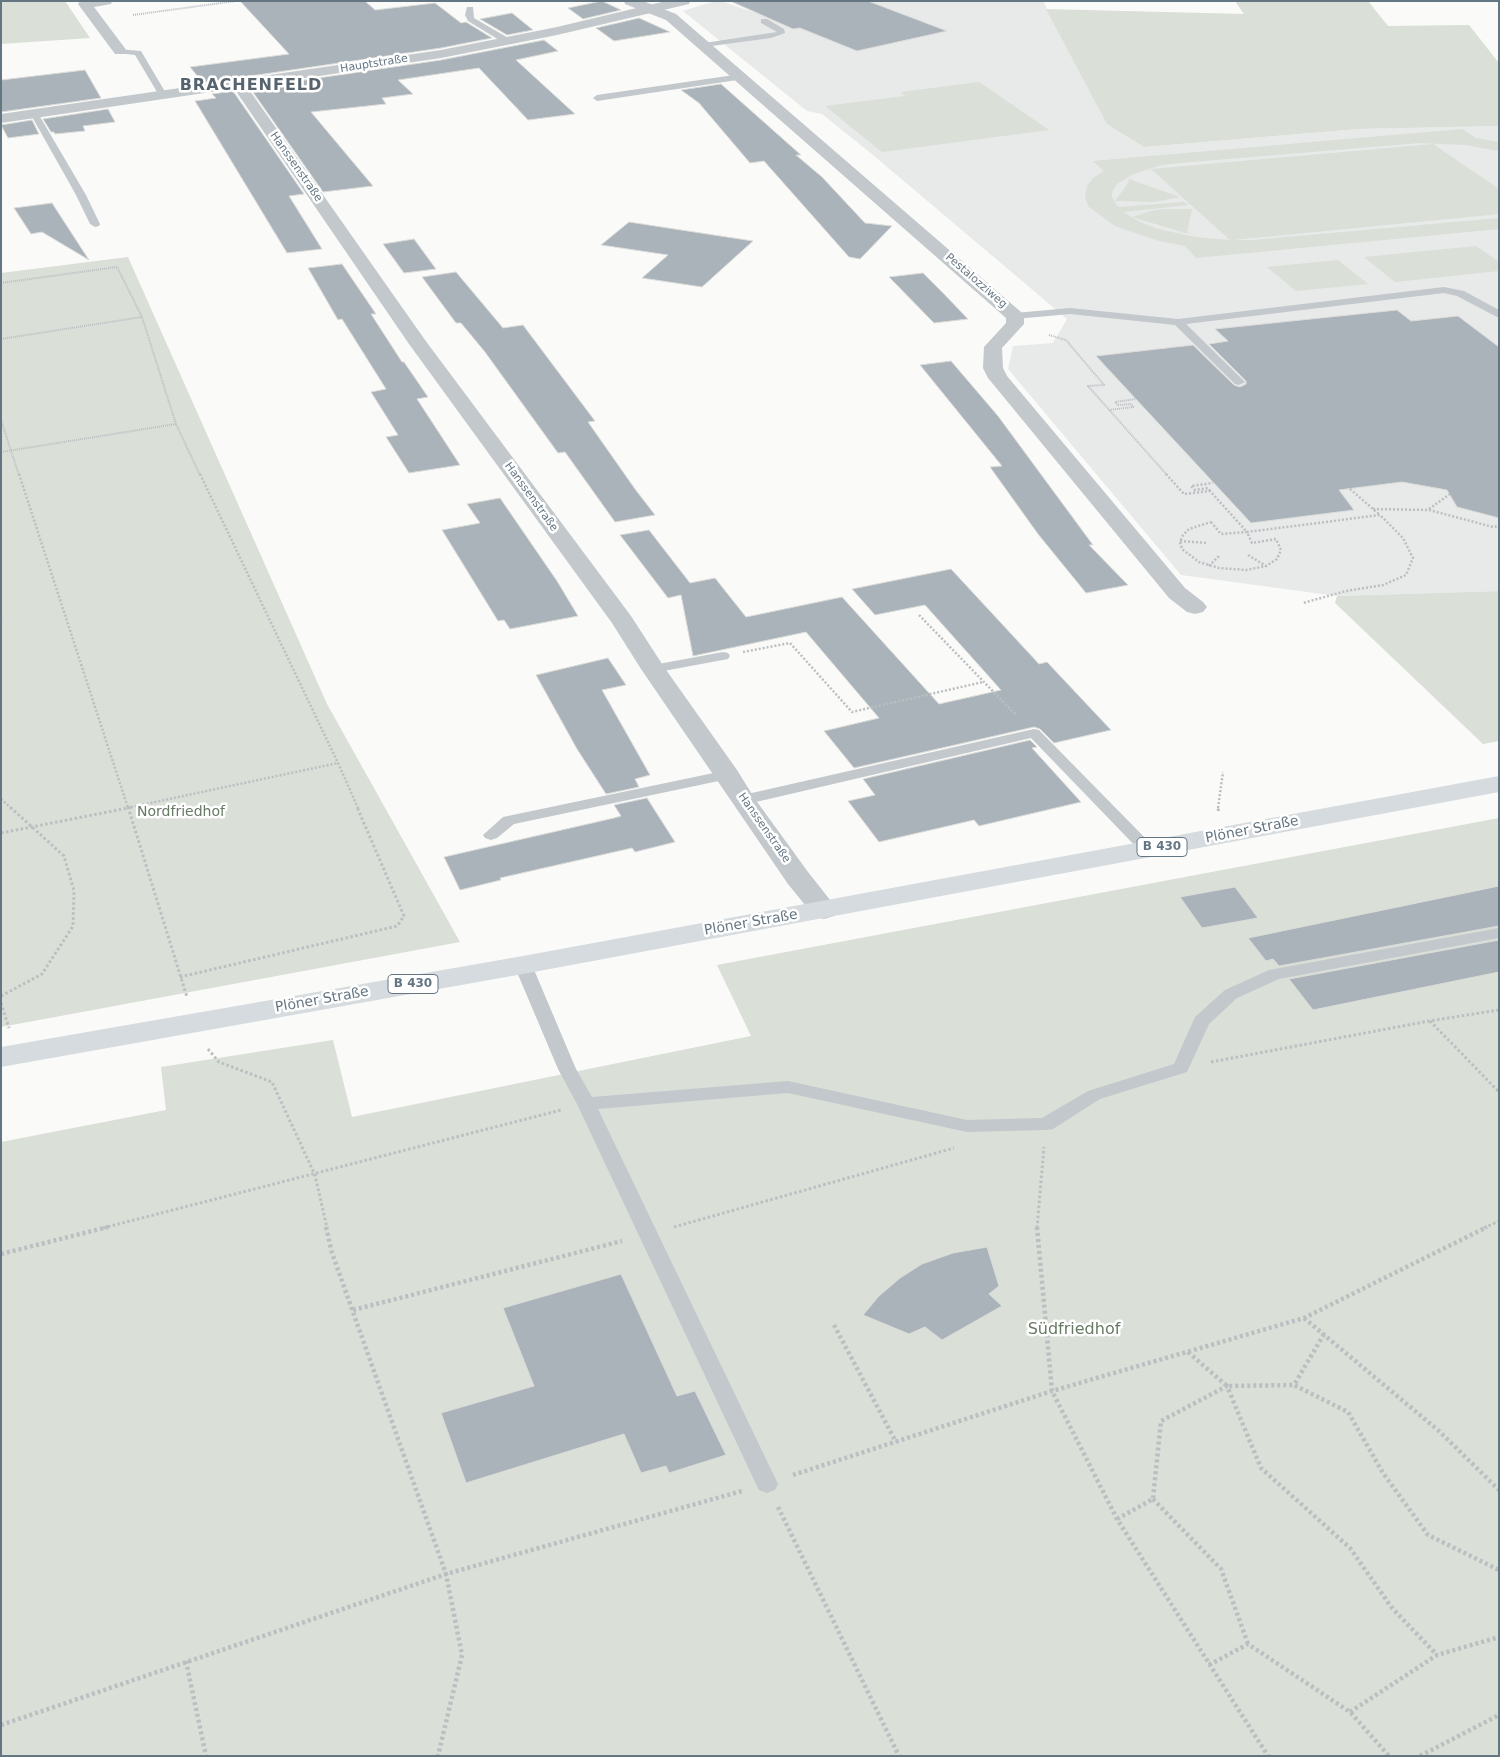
<!DOCTYPE html>
<meta charset="utf-8">
<style>
body{margin:0}
#map{position:relative;width:1500px;height:1757px;overflow:hidden;background:#fafaf8;font-family:"DejaVu Sans",sans-serif}
canvas{display:block}
.frame{position:absolute;inset:0;border:2px solid #657683;pointer-events:none}
</style>
<div id="map">
<canvas width="1500" height="1757"></canvas>
<div class="frame"></div>
</div>
<script>
const g = document.querySelector('canvas').getContext('2d');
g.lineJoin = 'round';
function fill(path, color) {
  g.fillStyle = color;
  g.fill(path, 'evenodd');
}
function toPath(rows) {
  const path = new Path2D();
  for (const r of rows) {
    path.moveTo(r[0], r[1]);
    for (let i = 2; i < r.length; i += 2) path.lineTo(r[i], r[i + 1]);
  }
  return path;
}
function strokePath(path, color, width, dash) {
  g.strokeStyle = color;
  g.lineWidth = width;
  g.lineCap = dash ? 'butt' : 'round';
  g.setLineDash(dash || []);
  g.stroke(path);
}
function write(font, color, halo, rows, align = 'center') {
  g.font = font + ' "DejaVu Sans",sans-serif';
  g.lineWidth = 5;
  g.setLineDash([]);
  g.textBaseline = 'middle';
  g.strokeStyle = halo;
  g.fillStyle = color;
  for (const [text, x, y, turn = 0] of rows) {
    g.save();
    g.translate(x, y);
    g.rotate((+turn || 0) * Math.PI / 180);
    g.textAlign = isNaN(turn) ? turn : align;
    if (halo) g.strokeText(text, 0, 0);
    g.fillText(text, 0, 0);
    g.restore();
  }
}
fill(toPath([
 [715,1,721,1,770,18,853,1,1043,1,1107,123,1144,147,1359,129,1499,126,1499,591,1337,596,1181,575,1008,369,1013,346,1053,343,1067,319,873,155,822,114,807,111,683,11]
]), '#e8e9e9');
fill(toPath([
 [1,1,65,1,90,38,1,44],
 [1235,1,1368,1,1388,26,1469,25,1499,63,1499,126,1359,129,1144,147,1107,124,1046,9,1244,14],
 [979,82,1049,130,882,152,825,106,905,96,901,92],
 [1462,129,1476,138,1499,142,1499,151,1465,145,1420,143,1180,163,1162,165,1133,174,1117,184,1112,192,1112,197,1118,207,1184,202,1189,205,1123,212,1142,223,1158,229,1195,237,1230,240,1151,169,1433,144,1499,189,1499,214,1233,240,1253,240,1499,218,1499,229,1196,258,1185,246,1159,241,1115,226,1089,207,1085,198,1087,186,1093,178,1104,171,1093,161],
 [1130,179,1134,181,1180,197,1155,202,1115,201,1129,182,1128,180],
 [1166,209,1192,209,1187,231,1190,233,1185,233,1132,217,1154,210],
 [1476,246,1499,262,1499,271,1395,282,1364,257],
 [128,257,327,704,460,942,1,1027,1,273],
 [1338,260,1368,284,1296,291,1267,267],
 [1499,591,1499,741,1483,744,1335,603,1337,596],
 [1499,818,1499,1756,1,1756,1,1142,166,1110,161,1067,333,1040,352,1117,751,1036,717,965]
]), '#dadfd7');
const building = toPath([
 [240,1,365,1,375,10,435,3,461,23,466,22,492,38,441,48,203,83,190,67,289,54,240,1],
 [602,1,621,10,583,19,568,8,602,1],
 [730,1,868,1,947,31,857,51,800,28,793,29,730,1],
 [512,13,533,30,507,35,480,19,512,13],
 [639,18,670,32,614,41,596,28,639,18],
 [544,40,558,51,516,60,575,114,528,120,479,68,398,80,413,94,382,98,386,104,311,112,373,186,323,192,250,88,441,60,544,40],
 [85,70,101,98,1,112,1,80,85,70],
 [721,84,801,155,796,155,822,177,865,223,892,226,860,259,849,257,764,161,750,163,699,103,681,90,721,84],
 [233,91,304,194,289,196,322,249,287,253,195,101,216,98,212,94,233,91],
 [108,109,115,122,83,126,85,131,55,134,54,132,51,132,43,119,108,109],
 [32,120,39,134,8,138,1,125,32,120],
 [52,203,89,260,42,232,31,234,14,208,52,203],
 [629,222,753,241,702,287,642,278,668,255,601,245,629,222],
 [414,239,436,269,404,273,383,244,414,239],
 [342,264,376,314,371,314,402,362,404,362,428,397,417,399,460,465,409,473,386,437,398,435,371,392,386,389,342,319,338,320,308,268,342,264],
 [456,272,503,328,523,325,595,421,588,422,635,489,655,515,615,522,565,452,558,453,485,352,461,323,456,323,422,277,456,272],
 [923,273,943,293,968,319,934,323,889,277,923,273],
 [1397,310,1411,321,1458,316,1499,347,1499,518,1457,507,1447,490,1402,482,1339,490,1354,510,1251,523,1096,356,1193,345,1234,385,1240,387,1246,384,1246,381,1209,344,1228,341,1215,329,1397,310],
 [951,361,998,416,1093,545,1089,545,1128,585,1086,593,1038,534,990,467,1002,466,920,365,951,361],
 [500,498,557,581,578,616,510,629,504,620,498,621,442,530,480,523,467,504,500,498],
 [649,530,690,583,715,578,746,617,842,597,939,704,1001,690,925,605,875,615,852,589,951,569,1039,664,1047,662,1111,730,1054,743,1040,729,1034,727,854,768,824,731,879,718,806,632,693,656,681,595,668,598,620,535,649,530],
 [608,658,626,685,602,690,650,775,635,779,639,787,606,794,577,749,536,675,608,658],
 [1030,740,1037,747,1032,748,1081,802,979,826,974,820,879,842,848,801,875,795,863,779,1030,740],
 [647,798,675,842,635,852,632,848,500,878,501,880,460,890,444,857,614,818,621,816,614,805,647,798],
 [1499,886,1499,926,1279,966,1273,959,1266,961,1248,938,1499,886],
 [1235,887,1258,918,1202,928,1180,897,1235,887],
 [1499,940,1499,972,1313,1010,1289,979,1499,940],
 [987,1247,999,1286,989,1294,1002,1306,942,1340,925,1327,909,1334,863,1315,879,1296,900,1278,922,1264,953,1253,987,1247],
 [621,1274,677,1396,695,1391,726,1455,669,1473,666,1466,641,1473,624,1434,466,1483,441,1413,534,1386,503,1308,621,1274]
]);
fill(building, '#aab3b9');
strokePath(building, '#dcdcda', 1);
strokePath(toPath([
 [133,15,236,1],
 [1,283,117,267,142,317,176,424,200,475],
 [1049,335,1066,340,1104,385,1088,386,1167,475],
 [1,339,142,317],
 [1109,410,1133,407,1131,404,1118,405,1115,402,1136,399],
 [1,420,19,475],
 [1,452,176,424]
]), '#bbbfc2', 2, [1, 1]);
strokePath(toPath([
 [19,474,128,808],
 [200,474,338,763,358,808],
 [1166,474,1184,494,1210,491,1247,532,1380,515,1403,538,1413,558,1406,575,1383,585,1346,591,1303,603],
 [1350,489,1380,515],
 [1210,491,1208,488,1195,490,1191,486,1213,483],
 [1373,509,1429,510,1493,527,1499,526],
 [1429,509,1450,494],
 [1211,522,1221,534,1247,532,1252,543,1276,539,1281,550,1277,559,1266,566,1246,570,1219,568,1199,562,1182,549,1180,542,1183,535,1189,529,1211,522],
 [1180,541,1207,543],
 [1248,555,1266,566],
 [1209,566,1220,555],
 [919,615,1016,715],
 [1,618,1,624],
 [743,652,790,643,852,712,983,682],
 [1,799,11,808],
 [127,808,338,763],
 [1218,808,1223,772]
]), '#bbbfc2', 2.5, [2, 2]);
strokePath(toPath([
 [128,807,187,997],
 [1218,811,1219,807],
 [1,833,133,807],
 [180,977,397,926,404,916,357,807],
 [1,996,42,974,73,926,74,891,64,856,10,807],
 [1,1003,9,1028],
 [1430,1021,1499,1092],
 [208,1049,219,1062,272,1082,315,1175,327,1228],
 [1211,1062,1429,1021,1499,1010],
 [674,1227,954,1148],
 [103,1228,561,1110],
 [1037,1228,1044,1147],
 [1484,1228,1499,1221]
]), '#bbbfc2', 3, [2.5, 2.5]);
strokePath(toPath([
 [326,1227,332,1253,446,1574,462,1655,438,1756],
 [1037,1227,1052,1391,1117,1519,1268,1756],
 [1,1254,108,1227],
 [353,1310,622,1241],
 [1304,1318,1439,1431,1499,1490],
 [834,1325,896,1442],
 [1324,1334,1294,1385,1348,1412,1383,1473,1428,1535,1499,1570],
 [1188,1352,1227,1386,1294,1385],
 [793,1475,1052,1391,1304,1318,1487,1227],
 [1153,1499,1221,1569,1248,1644],
 [778,1507,899,1756],
 [1117,1519,1153,1499,1161,1421,1227,1386,1261,1468,1350,1548,1392,1608,1437,1655],
 [186,1661,206,1756],
 [1209,1665,1248,1644,1350,1712,1389,1756],
 [1350,1712,1437,1655,1499,1637],
 [1,1725,446,1574,742,1491],
 [1420,1756,1499,1715]
]), '#bbbfc2', 4.5, [3, 3]);
fill(toPath([
 [467,7,473,7,474,18,510,39,510,43,504,43,468,21,465,15,467,7],
 [761,19,767,19,784,29,785,33,771,38,704,47,700,45,704,43,777,32,761,23,761,19],
 [117,49,141,51,167,95,166,97,160,97,135,55,117,53,117,49],
 [741,74,744,75,744,79,597,101,593,98,597,95,741,74],
 [35,112,39,115,86,195,100,224,99,226,95,227,90,224,76,195,31,115,35,112],
 [1444,287,1464,291,1499,310,1499,318,1457,296,1444,293,1186,324,1243,380,1245,382,1239,385,1235,384,1175,325,1070,314,1015,319,1010,316,1015,313,1070,308,1178,319,1444,287],
 [723,652,728,653,730,656,728,659,653,673,648,672,646,669,648,666,653,665,723,652],
 [1034,729,1039,730,1154,847,1156,850,1154,853,1142,853,1031,738,743,805,738,803,735,800,738,797,743,795,1034,729],
 [728,770,733,772,736,775,733,778,514,824,497,838,491,840,485,838,483,835,503,817,728,770],
 [1499,928,1499,938,1279,979,1237,998,1209,1024,1187,1072,1100,1099,1053,1129,1046,1130,967,1132,788,1093,598,1109,778,1484,775,1490,767,1493,759,1490,756,1484,577,1104,558,1069,514,965,517,961,523,960,529,961,532,965,576,1069,592,1097,788,1081,967,1120,1042,1118,1088,1091,1174,1064,1195,1017,1225,990,1269,970,1499,928]
]), '#c3c8cc');
fill(toPath([
 [80,1,112,1,111,4,94,7,127,51,125,54,115,54,78,4,80,1],
 [624,1,643,1,676,14,1021,312,1024,316,1024,324,1002,348,1003,368,1007,376,1185,588,1203,602,1207,607,1203,612,1195,614,1187,612,1169,598,988,378,983,368,984,347,1006,323,1006,318,666,20,625,4,624,1],
 [238,80,243,81,425,340,631,616,664,667,737,770,755,799,808,872,838,910,834,916,824,919,814,916,788,884,641,669,612,623,409,344,231,84,233,81,238,80]
]), '#c3c8cc');
fill(toPath([
 [666,1,690,1,689,4,557,35,441,58,1,123,1,114,441,50,557,27,666,1]
]), '#c3c8cc');
fill(toPath([
 [1499,776,1499,792,523,974,1,1067,1,1047,523,956,1499,776]
]), '#d6dbdf');
write('11px', '#657683', '#fff', [
 ["Hauptstraße",374,64,-9],
 ["Hanssenstraße",296,167,55],
 ["Pestalozziweg",976,281,41],
 ["Hanssenstraße",531,497,54],
 ["Hanssenstraße",764,828,55]
]);
for (const [x, y, w] of [
 [1162,847,50],
 [413,984,50]
]) {
  const box = new Path2D();
  box.roundRect(x - w / 2, y - 9.5, w, 19, 4);
  g.fillStyle = '#fff';
  g.fill(box);
  strokePath(box, '#657683', 1);
}
write('bold 12px', '#657683', null, [
 ["B 430",1162,847],
 ["B 430",413,984]
]);
write('14px', '#687a64', '#fff', [
 ["Nordfriedhof",181,812]
]);
write('14px', '#657683', '#fff', [
 ["Plöner Straße",1252,830,-11],
 ["Plöner Straße",751,923,-10],
 ["Plöner Straße",322,1000,-10]
]);
g.letterSpacing = '1px';
write('bold 16px', '#57646e', '#fff', [
 ["BRACHENFELD",251,86]
]);
g.letterSpacing = '0px';
write('16px', '#687a64', '#fff', [
 ["Südfriedhof",1074,1330]
]);
</script>
